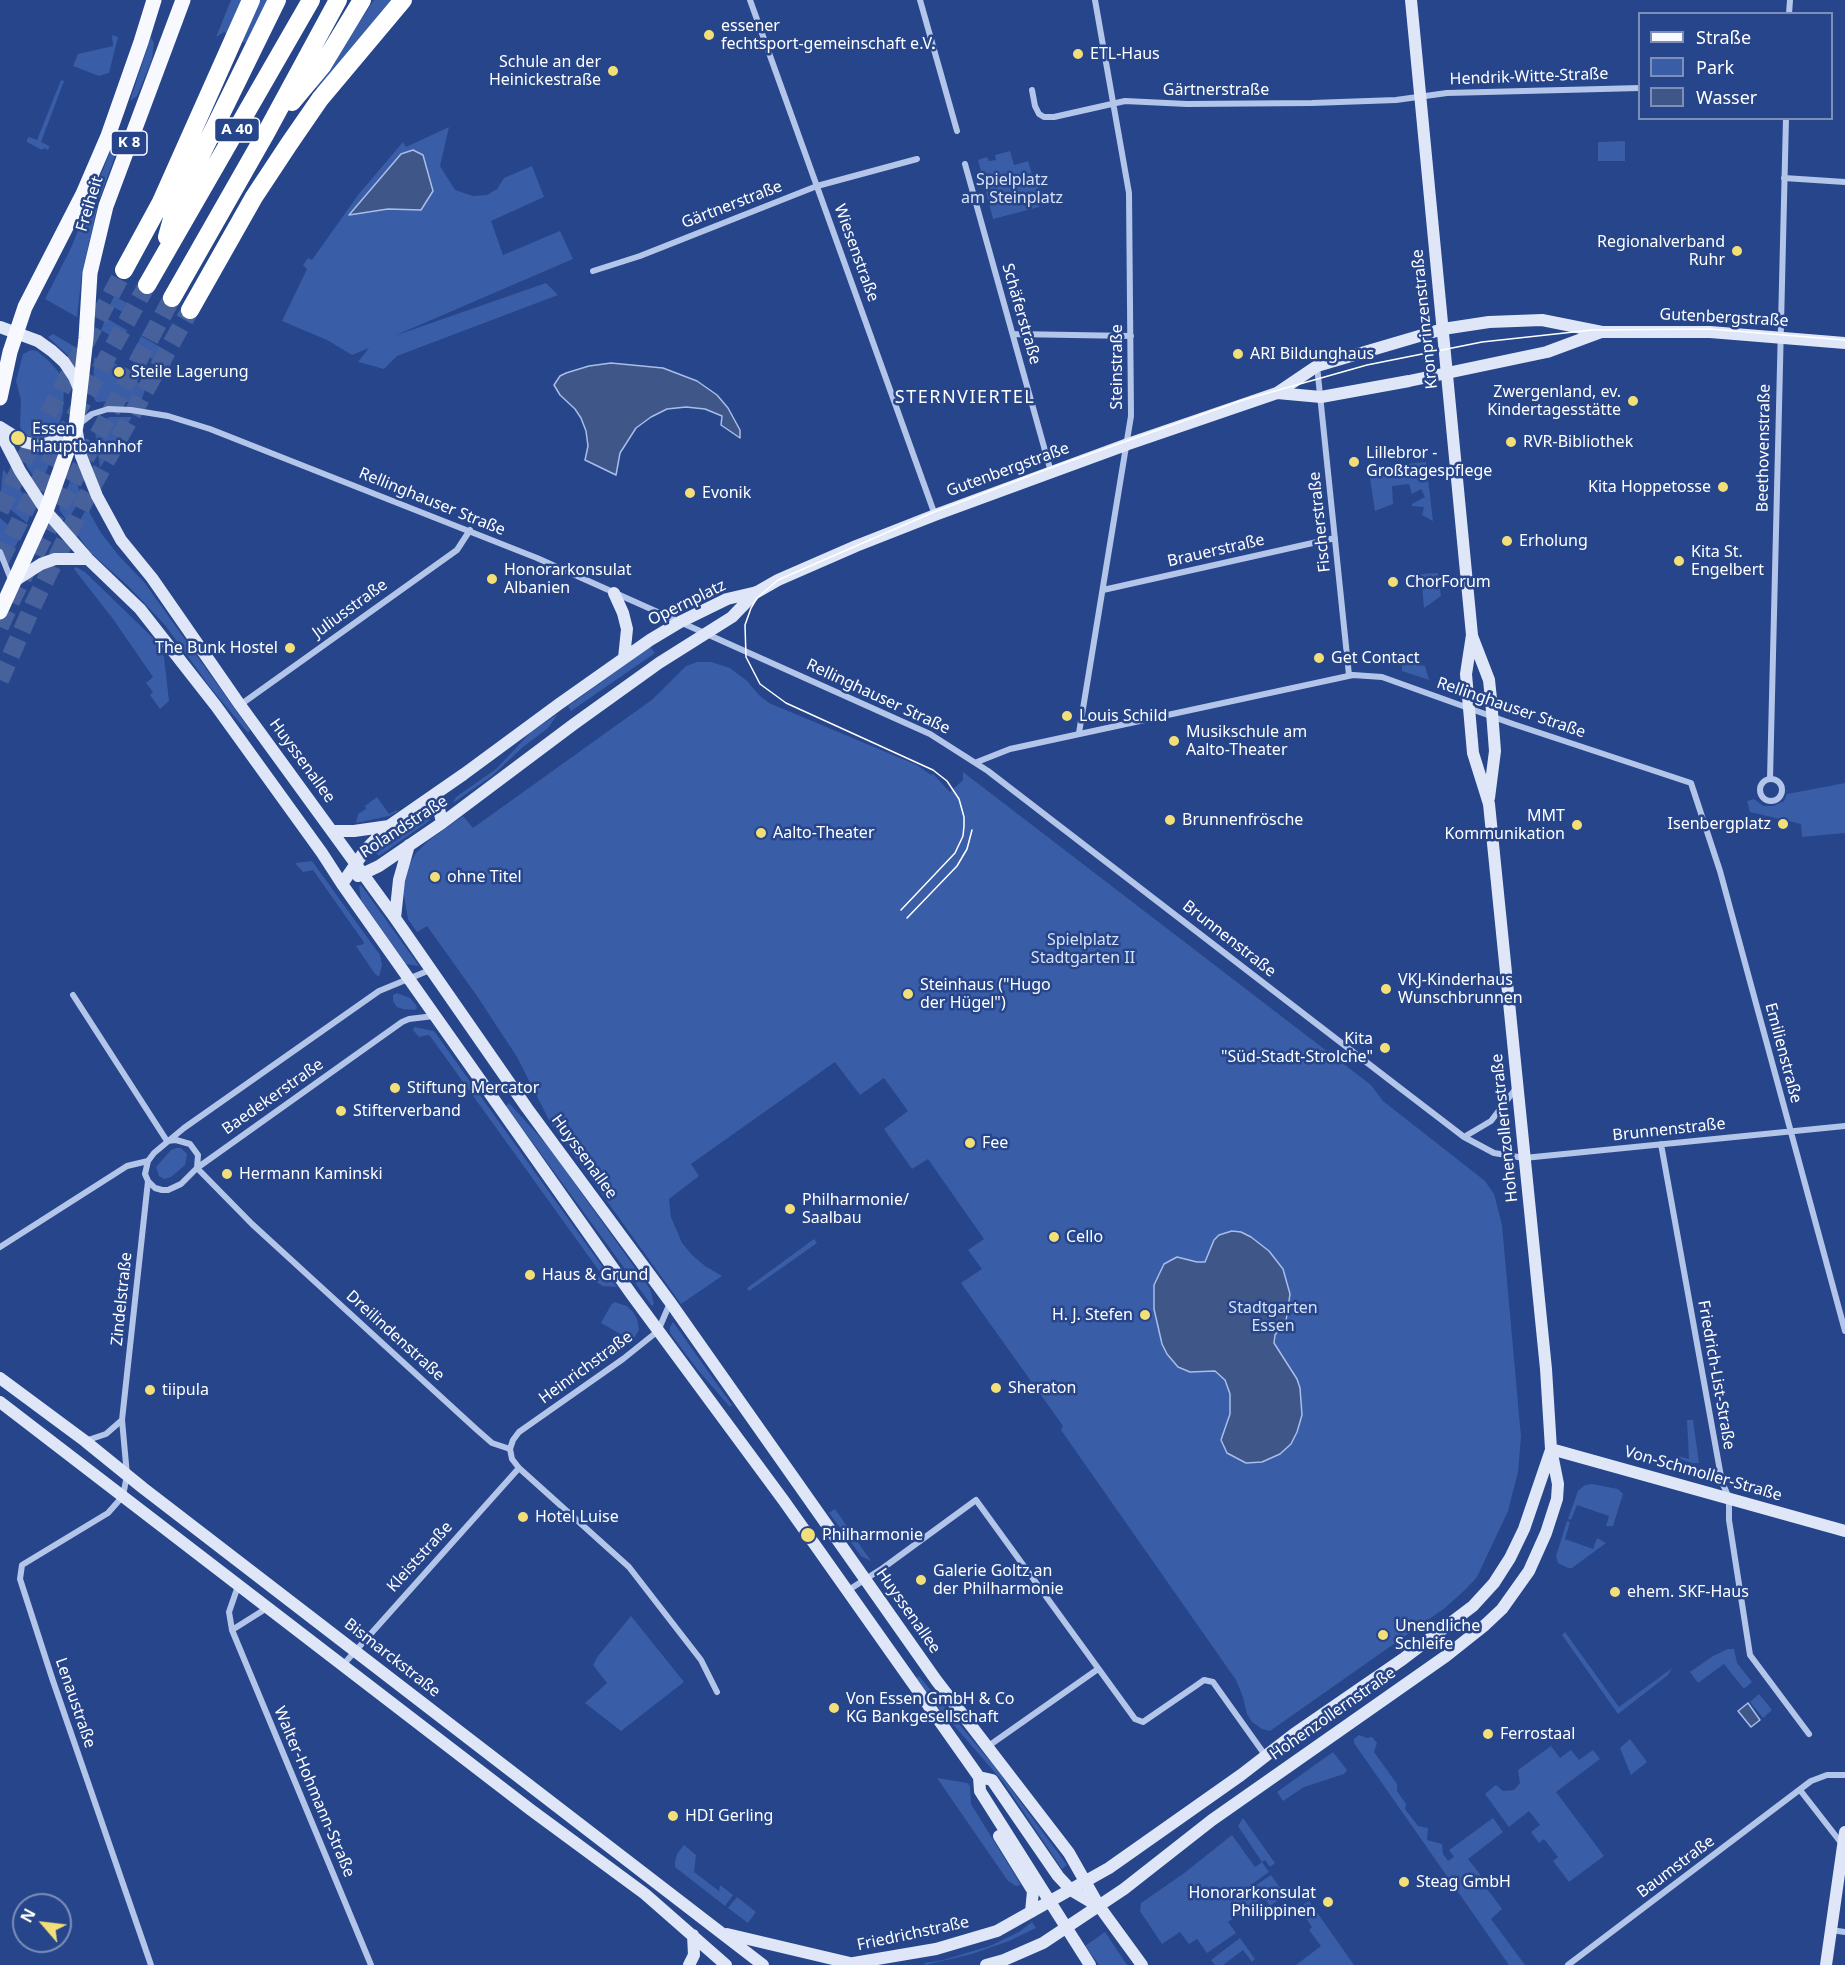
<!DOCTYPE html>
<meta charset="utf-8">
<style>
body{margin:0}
#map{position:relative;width:1845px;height:1965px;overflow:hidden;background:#26458a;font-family:"Noto Sans",sans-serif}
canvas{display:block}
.legend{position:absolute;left:1638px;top:12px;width:195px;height:108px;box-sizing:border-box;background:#26458a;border:2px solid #7d8fb9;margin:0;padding:8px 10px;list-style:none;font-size:18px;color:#fff}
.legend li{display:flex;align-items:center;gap:12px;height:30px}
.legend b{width:30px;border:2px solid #7d8fb9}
.north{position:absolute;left:12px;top:1893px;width:60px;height:60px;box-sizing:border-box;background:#26458a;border:2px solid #7d8fb9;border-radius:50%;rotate:298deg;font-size:16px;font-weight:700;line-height:24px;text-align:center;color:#fff}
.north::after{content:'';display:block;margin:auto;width:21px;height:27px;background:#f3df78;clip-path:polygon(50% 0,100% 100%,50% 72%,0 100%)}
</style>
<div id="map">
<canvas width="1845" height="1965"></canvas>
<ul class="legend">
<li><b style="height:8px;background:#f7f9fe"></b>Straße</li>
<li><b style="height:16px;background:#3a5da7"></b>Park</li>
<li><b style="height:16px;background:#3f5688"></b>Wasser</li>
</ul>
<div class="north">N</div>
</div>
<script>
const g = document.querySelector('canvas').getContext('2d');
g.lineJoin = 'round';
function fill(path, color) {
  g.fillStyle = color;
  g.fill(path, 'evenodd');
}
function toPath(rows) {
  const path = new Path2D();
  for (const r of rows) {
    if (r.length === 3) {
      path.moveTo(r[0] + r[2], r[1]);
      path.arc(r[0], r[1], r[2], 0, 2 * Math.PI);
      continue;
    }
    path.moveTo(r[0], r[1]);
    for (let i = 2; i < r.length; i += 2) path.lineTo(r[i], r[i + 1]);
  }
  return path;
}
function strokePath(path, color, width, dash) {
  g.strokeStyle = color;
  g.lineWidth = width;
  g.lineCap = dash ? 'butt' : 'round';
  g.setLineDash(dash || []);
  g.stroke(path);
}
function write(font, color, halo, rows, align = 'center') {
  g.font = font + ' "Noto Sans",sans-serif';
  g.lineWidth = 5;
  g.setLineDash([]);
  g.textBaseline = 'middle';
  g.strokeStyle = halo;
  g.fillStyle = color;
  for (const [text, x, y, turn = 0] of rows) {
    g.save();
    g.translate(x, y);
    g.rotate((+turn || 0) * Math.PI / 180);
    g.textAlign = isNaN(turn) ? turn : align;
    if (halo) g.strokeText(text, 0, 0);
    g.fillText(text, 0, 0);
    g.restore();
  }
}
fill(toPath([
 [231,0,271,0,249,45,224,32,216,37],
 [374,0,393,0,319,90,316,88],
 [112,35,118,37,109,73,99,76,73,66,78,54,113,46],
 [151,37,154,43,152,59,137,96,130,101],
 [61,80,64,81,41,142,49,146,49,148,48,150,44,148,42,150,27,142,27,139,29,137,37,140],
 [449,127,440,166,455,190,473,196,487,195,497,189,504,178,532,166,544,197,491,221,503,255,560,231,573,259,394,336,546,283,558,295,397,356,384,369,358,362,369,348,352,355,327,340,282,321,307,269,303,265,308,258,312,260,358,195,403,142,406,147],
 [121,135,121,139,100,198,93,195,112,147],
 [1625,141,1625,161,1598,161,1598,142],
 [1010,151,1014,165,1028,161,1032,174,1036,176,1042,202,1039,207,993,219,978,160,987,157,989,161,996,160,995,155],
 [89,203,97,208,82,273,77,317,45,299,71,248],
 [114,296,136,308,133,318,110,305],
 [106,318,127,330,123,343,101,330],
 [53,334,77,348,73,360,48,337],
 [141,336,174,355,169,369,135,349],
 [31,350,37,351,50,362,60,374,64,386,63,412,58,427,50,435,43,438,33,438,24,434,20,427,21,400,16,381,23,354],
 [94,357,104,363,106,359,128,370,126,375,146,387,140,404,119,401,96,402,93,396],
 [110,417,132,417,100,468,95,431,103,420],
 [53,453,47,470,39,484,27,467,23,454,43,455],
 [1426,462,1433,521,1422,515,1424,507,1412,506,1412,504,1425,497,1421,489,1412,494,1409,484,1392,486,1393,504,1375,511,1370,478,1377,476,1376,467],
 [3,469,34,507,27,523,0,501],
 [73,474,82,497,67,521,59,509],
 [87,508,101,533,119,556,144,582,250,730,248,733,210,687,165,625,128,586,90,552,74,530],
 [0,518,21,536,10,556,8,556,0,541],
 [76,567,85,572,153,638,164,657,169,701,160,709,150,695,153,692,146,683,153,677,113,619,74,569],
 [1438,573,1441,596,1424,608,1421,574],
 [650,647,655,653,571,711,568,706],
 [697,662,711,662,730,668,747,681,759,695,769,703,917,765,931,775,933,774,950,792,963,780,963,772,1371,1085,1383,1101,1485,1181,1494,1194,1502,1225,1521,1437,1518,1472,1508,1511,1477,1577,1466,1589,1445,1608,1270,1731,1262,1729,1252,1722,1247,1714,1243,1697,1236,1680,1061,1430,1063,1426,961,1283,982,1269,968,1250,984,1239,928,1159,912,1169,884,1129,908,1111,884,1078,860,1095,835,1062,691,1164,699,1176,669,1199,671,1217,682,1243,692,1255,705,1266,722,1276,681,1304,550,1122,517,1057,477,996,427,926,417,932,408,919,403,890,407,868,416,853,428,841,463,816,473,828,653,699,686,666],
 [1402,662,1425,666,1429,680,1402,671],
 [558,714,548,728,523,747,492,776,453,803,456,797,496,769,532,731],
 [1845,783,1845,833,1802,837,1801,824,1750,812,1747,801,1754,799,1763,806,1773,806,1784,801,1787,794],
 [377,797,389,814,397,810,398,811,389,816,356,823,358,814,366,809,365,806],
 [430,808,433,808,429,821,379,856,373,850],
 [312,861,380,955,382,965,379,977,375,974,356,946,364,944,363,941,313,870,303,872,295,863],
 [361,885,419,966,406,964,361,900,359,886],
 [397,993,410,998,416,1005,417,1008,415,1010,403,1009,397,1007,393,1001,393,995],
 [414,1027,434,1031,617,1287,603,1286,594,1281,602,1275,430,1036,428,1035,419,1037,413,1030],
 [509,1103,548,1146,650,1289,654,1304,652,1306,506,1106],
 [176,1148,181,1148,187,1154,185,1165,171,1177,164,1179,159,1176,156,1167,171,1150],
 [814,1239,817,1243,749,1291,747,1288],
 [614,1302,627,1306,633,1312,637,1319,639,1330,630,1345,624,1336,601,1323,611,1305],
 [673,1322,732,1405,730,1407,697,1369,670,1333,670,1327],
 [1687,1420,1693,1420,1699,1463,1692,1463,1677,1458,1678,1456,1689,1459],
 [1592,1484,1618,1489,1623,1494,1613,1526,1606,1526,1609,1516,1577,1505,1571,1520,1568,1519,1578,1491,1585,1485],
 [835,1509,871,1561,861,1556,829,1513],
 [1567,1521,1570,1522,1565,1539,1593,1549,1597,1538,1606,1543,1572,1568,1568,1568,1558,1563,1556,1556],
 [631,1616,684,1682,621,1731,585,1703,607,1683,593,1665,598,1656],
 [1565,1632,1619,1707,1679,1663,1672,1668,1668,1675,1618,1714,1562,1635],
 [1728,1649,1734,1649,1737,1663,1752,1682,1744,1689,1724,1664,1698,1683,1690,1672,1713,1656],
 [919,1676,995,1767,1067,1865,1062,1869,1004,1783,938,1707,916,1678],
 [1759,1694,1772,1710,1763,1718,1750,1702],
 [1359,1735,1367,1738,1372,1737,1377,1743,1374,1752,1397,1784,1397,1791,1406,1804,1405,1809,1418,1826,1428,1828,1427,1840,1442,1844,1443,1854,1448,1861,1454,1857,1449,1850,1493,1818,1503,1832,1468,1859,1487,1883,1485,1886,1502,1909,1491,1919,1525,1965,1509,1965,1354,1743,1354,1739],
 [1630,1739,1647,1762,1631,1775,1620,1748],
 [1551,1746,1560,1758,1571,1750,1579,1760,1593,1750,1600,1759,1556,1792,1604,1856,1569,1882,1553,1861,1558,1857,1544,1839,1539,1843,1531,1832,1540,1825,1529,1811,1509,1827,1485,1794,1496,1785,1503,1791,1514,1790,1520,1783,1518,1770],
 [1333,1752,1347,1770,1344,1774,1304,1787,1283,1801,1277,1792],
 [937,1778,967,1783,970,1786,971,1804,1021,1885,1016,1886,1008,1881],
 [1243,1818,1275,1863,1270,1867,1265,1860,1262,1862,1269,1872,1251,1885,1261,1899,1228,1922,1236,1933,1207,1953,1197,1939,1189,1944,1180,1932,1162,1944,1140,1911,1141,1903,1183,1874,1232,1835,1255,1867,1262,1862,1238,1826],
 [684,1845,696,1855,694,1872,719,1891,720,1885,733,1895,725,1906,675,1867,675,1862,677,1854],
 [1271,1875,1285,1895,1270,1906,1256,1885],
 [737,1897,756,1912,748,1923,728,1908],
 [1309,1901,1354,1965,1296,1965,1321,1946,1309,1930,1312,1927,1299,1908],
 [1032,1922,1036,1928,1009,1941,972,1954,925,1965,925,1963,943,1960,990,1946,1019,1932],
 [1105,1932,1127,1965,1099,1965,1085,1946],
 [1240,1938,1255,1959,1252,1962,1243,1950,1223,1965,1215,1965,1211,1960]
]), '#3a5da7');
const water = toPath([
 [413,150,423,155,433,191,421,210,388,209,349,215,401,154,413,150],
 [611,363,663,368,697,381,717,395,728,408,740,430,740,438,721,425,722,416,705,409,686,407,667,409,651,417,636,428,620,453,616,475,585,460,588,446,586,431,581,418,575,409,560,395,554,385,560,376,566,373,589,366,611,363],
 [1232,1231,1241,1232,1251,1237,1269,1251,1283,1269,1290,1294,1286,1321,1275,1335,1274,1343,1297,1379,1300,1388,1302,1415,1297,1432,1291,1444,1280,1454,1262,1462,1246,1463,1227,1453,1221,1440,1230,1414,1230,1394,1225,1380,1215,1371,1190,1372,1178,1367,1167,1354,1162,1344,1154,1309,1154,1285,1164,1264,1177,1257,1197,1262,1205,1262,1214,1240,1219,1235,1232,1231],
 [1748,1703,1760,1720,1751,1727,1738,1711,1748,1703]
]);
fill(water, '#3f5688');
strokePath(water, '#a8beea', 1.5);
strokePath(toPath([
 [0,511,24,460,124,270],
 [0,561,44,472,147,285],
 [0,627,14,595,70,487,172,298],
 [0,680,34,603,88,494,190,310]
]), '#47619c', 18, [18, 9]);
strokePath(toPath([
 [750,0,935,515],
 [920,0,957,131],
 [1789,14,1790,0],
 [1032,90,1035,106,1039,114,1044,117,1054,117,1125,101,1187,104,1312,103,1396,100,1447,93,1640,88],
 [965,164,1051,472],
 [1784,178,1845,182],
 [593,271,640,256,817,186,917,159],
 [1014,334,1131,336],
 [1317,366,1349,675],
 [79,424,92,414,108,409,131,410,168,416,210,429,537,558,930,734,988,771,1400,1088,1464,1137,1494,1153,1524,1158,1845,1126],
 [0,552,12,582],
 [1103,590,1335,538],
 [240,705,457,550,470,530],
 [1079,733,1131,416,1129,193,1095,0],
 [977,762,1010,749,1353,675,1382,677,1513,724,1691,783,1720,871,1845,1331],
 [1771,790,11],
 [1770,779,1786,118],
 [430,970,379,991,184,1128,154,1153,148,1161,145,1174,148,1181,155,1188,162,1190,168,1190,181,1184,197,1168,402,1022,409,1019,434,1016],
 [73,995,167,1141],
 [1464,1137,1491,1121,1517,1087],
 [167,1141,176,1140,190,1144,198,1155,197,1168],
 [1661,1144,1722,1482,1729,1498,1729,1520,1750,1655,1809,1734],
 [197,1168,252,1224,476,1429,492,1443,510,1449],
 [148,1181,122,1420,127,1475,123,1496,108,1513,22,1565,20,1579,53,1681,151,1965],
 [0,1247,127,1166,148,1161],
 [85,1441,106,1434,122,1420],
 [510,1449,512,1459,519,1468,629,1567,701,1660,717,1692],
 [510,1449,513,1440,519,1432,623,1359,658,1331,670,1303],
 [238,1586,229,1612,232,1630,371,1965],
 [847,1591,883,1568,976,1500,1135,1719,1143,1722,1197,1685,1204,1680,1213,1682,1265,1755],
 [232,1630,267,1608],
 [342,1666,519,1468],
 [987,1747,1098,1669],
 [1800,1790,1842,1844],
 [1831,1930,1845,1932],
 [1568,1965,1811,1781,1827,1775,1845,1775]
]), '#b4c5ea', 6);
strokePath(toPath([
 [0,327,38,341,52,351,64,362,74,377,80,391],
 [1277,393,1321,397,1409,381,1547,352,1601,332],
 [0,427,24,442,40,446,54,441,76,426,81,456,97,496,121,540,152,578,240,705,395,918,527,1108,670,1302,936,1680,1069,1853,1099,1906,1142,1965],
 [0,432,20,471,46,511,88,559,140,609,216,706,322,853,342,884,632,1295,784,1501,979,1777,980,1791,1090,1965],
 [13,582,41,564,55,559,88,559],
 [614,593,623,613,627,629,624,658],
 [1472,636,1489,680,1491,699,1495,751,1489,798],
 [436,794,442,823],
 [333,831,354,831,389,826],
 [358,876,379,866,442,823,574,724,659,663,732,617,756,592],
 [342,884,366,849,389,826,464,774,559,704,650,640,680,622,727,599,757,592,778,580,856,546,935,515,1128,444,1277,393,1317,366,1443,329,1489,322,1542,320,1602,332,1710,332,1845,343],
 [395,918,399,880,409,845],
 [0,1378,85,1441,143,1488,763,1965],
 [0,1402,531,1810,645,1894,726,1965],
 [1551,1449,1845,1531],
 [979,1777,992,1780,1058,1876,1071,1890,1098,1906],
 [999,1836,1033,1891,1031,1912],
 [727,1934,850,1963],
 [689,1965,694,1955,693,1935],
 [842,1965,936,1949,997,1931,1109,1868,1241,1775,1294,1734,1403,1659,1473,1606,1494,1583,1510,1558,1524,1529,1551,1450],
 [986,1965,1004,1960,1043,1943,1124,1889,1212,1820,1446,1656,1485,1625,1502,1609,1529,1571,1546,1533,1557,1499,1558,1484,1551,1449,1546,1369,1489,804,1473,753,1469,708,1466,674,1472,635,1411,0],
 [1826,1965,1845,1832]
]), '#dee6f8', 12);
strokePath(toPath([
 [0,398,10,352,25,307,83,194,108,136,141,42,154,0],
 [0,612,46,511,76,426,86,338,90,273,106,206,183,0]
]), '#f7f9fe', 15);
strokePath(toPath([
 [292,102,322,66,362,0],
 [167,237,175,208,277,0],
 [124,270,161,202,251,0],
 [147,285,311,0],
 [172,298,266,133,338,0],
 [190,310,254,197,289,144,320,99,403,0]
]), '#fff', 18);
strokePath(toPath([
 [901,910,955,853,963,836,964,826,964,817,959,799,947,781,933,770,786,703,760,684,746,657,745,625,751,608,757,598,778,580,934,512,1050,468,1243,400,1367,365,1482,342,1592,330,1710,329,1845,340],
 [907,918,957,866,967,849,972,830]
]), '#fff', 1.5);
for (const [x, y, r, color] of [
 [709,35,6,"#f3df78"],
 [1078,54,6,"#f3df78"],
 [613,71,6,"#f3df78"],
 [1737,251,6,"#f3df78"],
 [1238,354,6,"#f3df78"],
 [119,372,6,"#f3df78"],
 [1633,401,6,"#f3df78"],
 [18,438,8,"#f3df78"],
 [1511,442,6,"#f3df78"],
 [1354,462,6,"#f3df78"],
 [1723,487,6,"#f3df78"],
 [690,493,6,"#f3df78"],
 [1507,541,6,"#f3df78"],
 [1679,561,6,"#f3df78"],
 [492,579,6,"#f3df78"],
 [1393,582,6,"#f3df78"],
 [290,648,6,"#f3df78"],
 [1319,658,6,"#f3df78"],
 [1067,716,6,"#f3df78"],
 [1174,741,6,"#f3df78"],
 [1170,820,6,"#f3df78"],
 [1783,824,6,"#f3df78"],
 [1577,825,6,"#f3df78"],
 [761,833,6,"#f3df78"],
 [435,877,6,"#f3df78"],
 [1386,989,6,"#f3df78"],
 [908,994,6,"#f3df78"],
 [1385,1048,6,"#f3df78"],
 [395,1088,6,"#f3df78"],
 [341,1111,6,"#f3df78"],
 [970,1143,6,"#f3df78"],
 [227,1174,6,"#f3df78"],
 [790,1209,6,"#f3df78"],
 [1054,1237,6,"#f3df78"],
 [530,1275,6,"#f3df78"],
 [1145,1315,6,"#f3df78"],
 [996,1388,6,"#f3df78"],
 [150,1390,6,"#f3df78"],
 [523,1517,6,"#f3df78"],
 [808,1535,8,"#f3df78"],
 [921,1580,6,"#f3df78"],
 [1615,1592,6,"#f3df78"],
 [1383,1635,6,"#f3df78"],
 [834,1708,6,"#f3df78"],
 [1488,1734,6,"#f3df78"],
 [673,1816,6,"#f3df78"],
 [1404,1882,6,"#f3df78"],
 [1328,1902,6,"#f3df78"]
]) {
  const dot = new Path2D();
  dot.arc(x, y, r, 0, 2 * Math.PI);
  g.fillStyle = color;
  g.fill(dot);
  strokePath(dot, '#26458a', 2);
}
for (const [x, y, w] of [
 [237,130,45],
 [129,143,36]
]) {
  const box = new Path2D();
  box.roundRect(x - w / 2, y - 12, w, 24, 4.5);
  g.fillStyle = '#26458a';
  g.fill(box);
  strokePath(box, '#fff', 1.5);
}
write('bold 15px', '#fff', null, [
 ["A 40",237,130],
 ["K 8",129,143]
]);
write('16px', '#fff', '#26458a', [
 ["essener",721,26],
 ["fechtsport-gemeinschaft e.V.",721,44],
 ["ETL-Haus",1090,54],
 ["Schule an der",601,62,"right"],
 ["Heinickestraße",601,80,"right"],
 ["Regionalverband",1725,242,"right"],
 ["Ruhr",1725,260,"right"],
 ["ARI Bildunghaus",1250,354],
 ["Steile Lagerung",131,372],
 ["Zwergenland, ev.",1621,392,"right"],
 ["Kindertagesstätte",1621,410,"right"],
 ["Essen",32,429],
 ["Hauptbahnhof",32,447],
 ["RVR-Bibliothek",1523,442],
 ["Lillebror -",1366,453],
 ["Großtagespflege",1366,471],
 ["Kita Hoppetosse",1711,487,"right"],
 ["Evonik",702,493],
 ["Erholung",1519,541],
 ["Kita St.",1691,552],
 ["Engelbert",1691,570],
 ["Honorarkonsulat",504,570],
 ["Albanien",504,588],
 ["ChorForum",1405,582],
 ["The Bunk Hostel",278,648,"right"],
 ["Get Contact",1331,658],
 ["Louis Schild",1079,716],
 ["Musikschule am",1186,732],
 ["Aalto-Theater",1186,750],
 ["MMT",1565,816,"right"],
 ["Kommunikation",1565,834,"right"],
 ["Brunnenfrösche",1182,820],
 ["Isenbergplatz",1771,824,"right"],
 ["Aalto-Theater",773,833],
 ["ohne Titel",447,877],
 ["VKJ-Kinderhaus",1398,980],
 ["Wunschbrunnen",1398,998],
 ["Steinhaus (\"Hugo",920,985],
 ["der Hügel\")",920,1003],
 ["Kita",1373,1039,"right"],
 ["\"Süd-Stadt-Strolche\"",1373,1057,"right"],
 ["Stiftung Mercator",407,1088],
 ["Stifterverband",353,1111],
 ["Fee",982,1143],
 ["Hermann Kaminski",239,1174],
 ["Philharmonie/",802,1200],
 ["Saalbau",802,1218],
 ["Cello",1066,1237],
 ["Haus & Grund",542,1275],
 ["H. J. Stefen",1133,1315,"right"],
 ["Sheraton",1008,1388],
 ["tiipula",162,1390],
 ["Hotel Luise",535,1517],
 ["Philharmonie",822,1535],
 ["Galerie Goltz an",933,1571],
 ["der Philharmonie",933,1589],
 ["ehem. SKF-Haus",1627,1592],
 ["Unendliche",1395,1626],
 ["Schleife",1395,1644],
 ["Von Essen GmbH & Co",846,1699],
 ["KG Bankgesellschaft",846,1717],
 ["Ferrostaal",1500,1734],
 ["HDI Gerling",685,1816],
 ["Steag GmbH",1416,1882],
 ["Honorarkonsulat",1316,1893,"right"],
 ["Philippinen",1316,1911,"right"]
], 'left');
write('16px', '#fff', '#26458a', [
 ["Hendrik-Witte-Straße",1529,77,-2],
 ["Gärtnerstraße",1216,90],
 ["Freiheit",90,204,-73],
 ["Gärtnerstraße",732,205,-21],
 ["Wiesenstraße",856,253,70],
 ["Schäferstraße",1021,314,74],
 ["Gutenbergstraße",1724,318,3],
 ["Kronprinzenstraße",1425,319,-96],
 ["Steinstraße",1117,367,-90],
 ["Beethovenstraße",1764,448,-89],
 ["Gutenbergstraße",1008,470,-20],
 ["Rellinghauser Straße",432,502,22],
 ["Fischerstraße",1320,522,-96],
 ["Brauerstraße",1216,551,-13],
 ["Opernplatz",687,603,-26],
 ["Juliusstraße",350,609,-36],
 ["Rellinghauser Straße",878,697,25],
 ["Rellinghauser Straße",1511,708,19],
 ["Huyssenallee",302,761,54],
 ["Rolandstraße",404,827,-33],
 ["Brunnenstraße",1229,939,38],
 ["Emilienstraße",1783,1053,75],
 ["Baedekerstraße",273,1097,-35],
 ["Hohenzollernstraße",1505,1128,-96],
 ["Brunnenstraße",1669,1130,-6],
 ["Huyssenallee",584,1157,54],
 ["Zindelstraße",122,1299,-84],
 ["Dreilindenstraße",395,1336,42],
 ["Heinrichstraße",586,1368,-36],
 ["Friedrich-List-Straße",1716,1375,80],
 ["Von-Schmoller-Straße",1703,1474,16],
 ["Kleiststraße",420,1557,-48],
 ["Huyssenallee",908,1611,55],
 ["Bismarckstraße",392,1658,38],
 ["Lenaustraße",75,1703,71],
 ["Hohenzollernstraße",1333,1714,-35],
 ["Walter-Hohmann-Straße",314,1792,67],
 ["Baumstraße",1676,1867,-37],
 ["Friedrichstraße",913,1934,-12]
]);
write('16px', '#d8e2f7', '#26458a', [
 ["Spielplatz",1012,180],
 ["am Steinplatz",1012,198],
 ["Spielplatz",1083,940],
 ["Stadtgarten II",1083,958],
 ["Stadtgarten",1273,1308],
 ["Essen",1273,1326]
]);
g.letterSpacing = '1.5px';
write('18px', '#fff', '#26458a', [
 ["STERNVIERTEL",965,398]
]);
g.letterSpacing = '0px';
</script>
